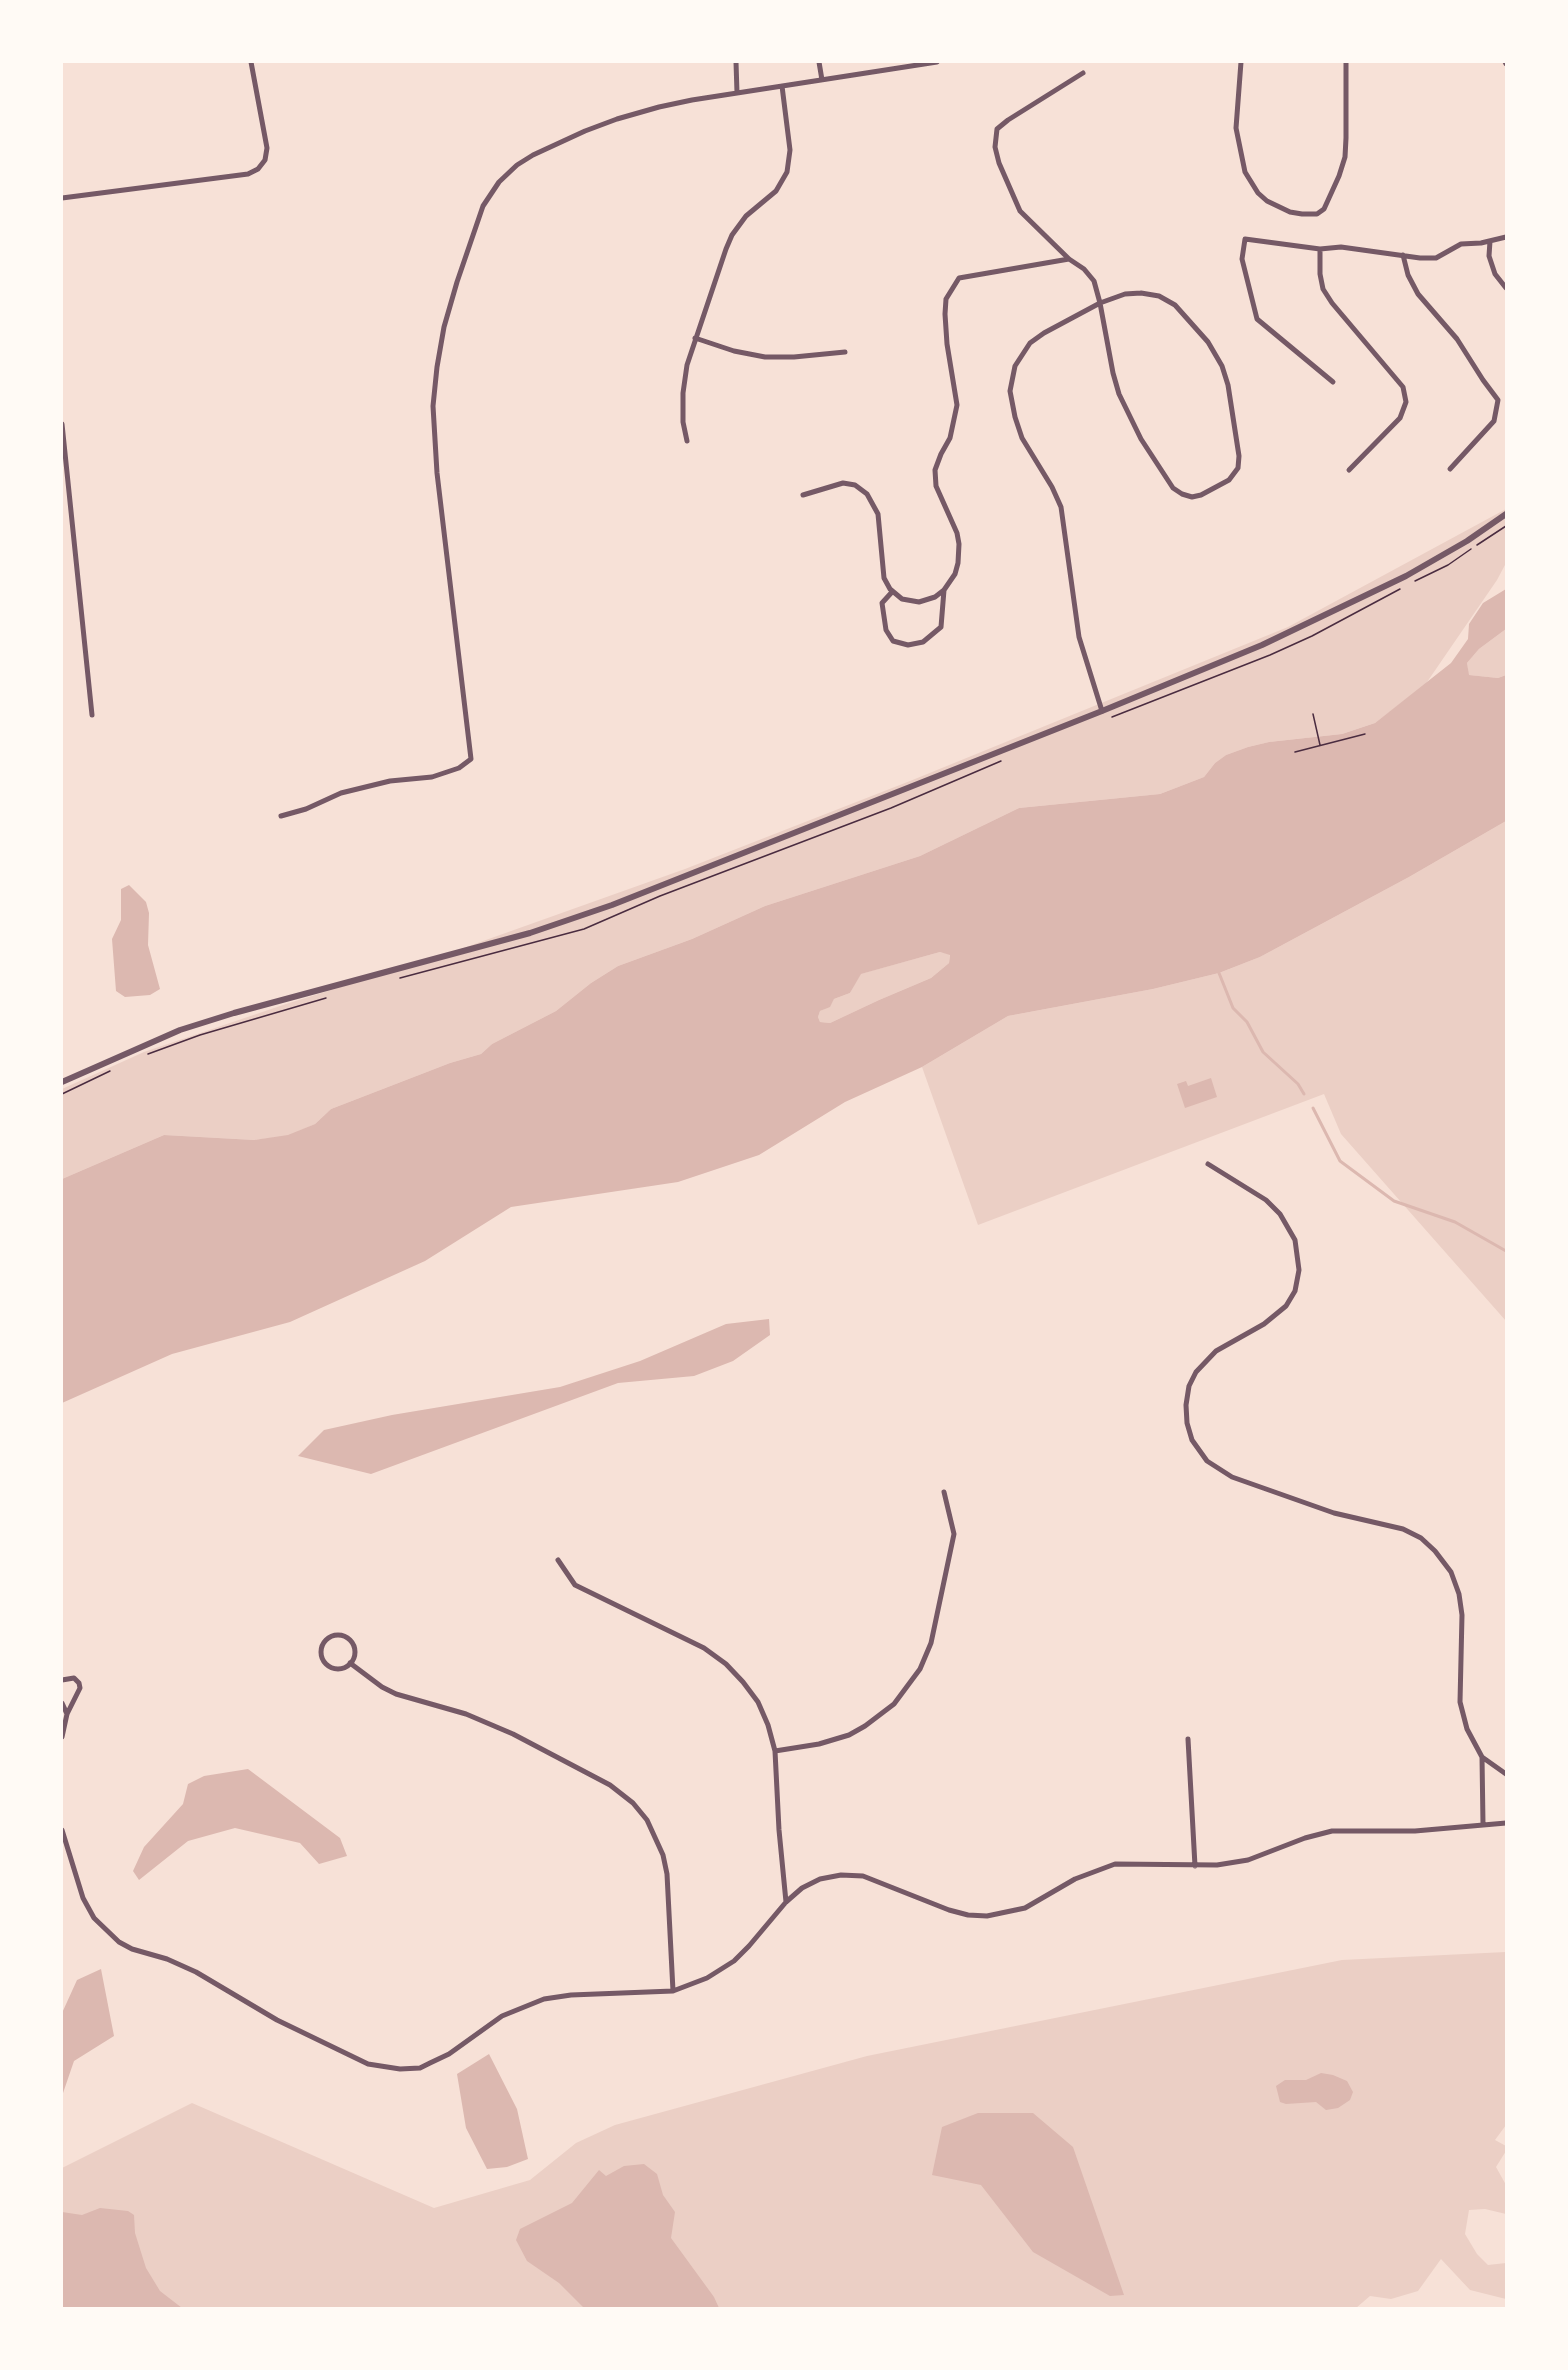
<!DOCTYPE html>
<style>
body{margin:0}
#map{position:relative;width:1568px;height:2370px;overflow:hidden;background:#f7e1d7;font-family:"Titillium Web",sans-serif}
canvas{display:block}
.frame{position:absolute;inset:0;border:63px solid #fffaf5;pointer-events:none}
</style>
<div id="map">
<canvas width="1568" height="2370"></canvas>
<div class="frame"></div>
</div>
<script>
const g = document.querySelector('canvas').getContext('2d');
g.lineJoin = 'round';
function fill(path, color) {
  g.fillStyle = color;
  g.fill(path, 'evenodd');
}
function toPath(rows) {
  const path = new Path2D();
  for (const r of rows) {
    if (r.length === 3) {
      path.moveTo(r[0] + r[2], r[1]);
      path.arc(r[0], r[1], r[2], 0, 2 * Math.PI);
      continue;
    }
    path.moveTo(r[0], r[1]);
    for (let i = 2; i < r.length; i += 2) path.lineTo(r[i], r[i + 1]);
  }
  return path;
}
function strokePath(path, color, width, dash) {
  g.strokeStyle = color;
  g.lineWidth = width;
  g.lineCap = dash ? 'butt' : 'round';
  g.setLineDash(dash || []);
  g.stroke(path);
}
fill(toPath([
 [1506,509,1506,563,1497,580,1425,685,1375,723,1342,734,1269,742,1248,747,1226,755,1215,763,1204,777,1160,794,1019,808,920,856,765,906,692,939,618,966,591,983,556,1011,492,1044,481,1054,450,1063,331,1109,315,1124,288,1136,254,1140,164,1135,62,1179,62,1089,144,1052,286,1004,441,956,685,869,910,781,1288,627],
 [1506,629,1506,675,1498,678,1468,675,1467,663,1479,649],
 [1506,821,1506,1321,1341,1134,1324,1094,978,1225,922,1067,1008,1016,1153,989,1219,973,1260,957,1409,877],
 [940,952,950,954,949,963,931,978,879,1000,830,1023,820,1022,818,1017,820,1011,830,1006,834,999,850,993,860,974],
 [1506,1952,1506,2125,1495,2140,1506,2146,1506,2151,1496,2167,1506,2185,1506,2214,1485,2209,1469,2210,1465,2234,1477,2254,1488,2265,1506,2263,1506,2299,1470,2290,1441,2259,1418,2291,1391,2299,1370,2296,1356,2308,62,2308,62,2168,192,2103,434,2208,530,2180,576,2143,615,2125,867,2056,1342,1960]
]), '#ebcfc5');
fill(toPath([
 [1506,589,1506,629,1479,649,1467,663,1469,675,1498,678,1506,675,1506,821,1409,877,1260,957,1219,973,1153,989,1008,1016,922,1067,845,1102,759,1155,678,1182,511,1207,425,1261,290,1322,172,1354,62,1403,62,1179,164,1135,254,1140,288,1135,315,1124,331,1109,450,1063,481,1054,492,1044,556,1011,591,983,618,966,692,939,765,906,920,856,1019,808,1160,794,1204,777,1215,763,1226,755,1248,747,1269,742,1342,734,1375,723,1451,663,1468,639,1469,624,1483,603],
 [940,952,950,955,949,963,931,978,879,1000,830,1023,820,1022,818,1017,820,1011,830,1007,834,999,850,993,861,974],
 [129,885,146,902,149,913,148,945,160,989,150,995,125,997,116,991,112,939,121,920,121,889],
 [1211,1078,1217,1097,1185,1108,1177,1084,1186,1081,1188,1086],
 [769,1319,770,1335,733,1361,694,1376,618,1383,371,1474,298,1456,324,1430,392,1415,560,1387,640,1361,726,1324],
 [248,1769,340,1838,347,1856,319,1864,300,1843,235,1828,188,1841,139,1880,133,1871,144,1847,183,1804,188,1784,204,1776],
 [101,1969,114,2036,74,2061,62,2096,62,2013,77,1980],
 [489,2054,517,2109,528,2159,507,2167,487,2169,466,2128,457,2074],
 [1321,2073,1333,2075,1347,2081,1353,2092,1350,2100,1338,2108,1326,2110,1316,2102,1286,2104,1280,2102,1276,2086,1285,2080,1306,2080],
 [978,2113,1033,2113,1073,2147,1124,2295,1110,2296,1033,2252,981,2185,932,2175,942,2127],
 [644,2164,657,2174,663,2195,675,2212,671,2238,714,2297,719,2308,584,2308,559,2283,527,2261,516,2240,520,2229,572,2203,599,2170,606,2176,624,2166],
 [100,2208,128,2211,134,2215,135,2233,146,2268,160,2291,182,2308,62,2308,62,2212,82,2215]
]), '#dcb8b0');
strokePath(toPath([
 [1219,973,1233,1008,1247,1022,1263,1052,1298,1084,1304,1094],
 [1313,1108,1340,1161,1394,1201,1455,1222,1506,1251]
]), '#dcb8b0', 3);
strokePath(toPath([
 [1477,545,1506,526],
 [1415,581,1448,565,1471,549],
 [1313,714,1320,745],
 [1112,717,1270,655,1312,636,1400,589],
 [1295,752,1365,734],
 [400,978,584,929,660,896,891,808,1001,761],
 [148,1054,200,1035,326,998],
 [62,1094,110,1071]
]), '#4a2c40', 1.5);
strokePath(toPath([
 [736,62,737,93],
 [819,62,822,80],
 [1241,62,1236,128,1245,172,1258,193,1267,201,1290,212,1302,214,1317,214,1324,209,1339,176,1345,157,1346,138,1346,62],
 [1505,62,1506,64],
 [1083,73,1008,120,997,129,995,147,999,163,1020,211,1069,259,1084,269,1094,281,1100,303,1044,333,1030,343,1015,366,1010,391,1015,417,1022,438,1052,487,1061,507,1079,637,1102,711],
 [62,198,248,174,258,169,265,160,267,148,251,62],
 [1490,241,1489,256,1495,274,1506,288],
 [1320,249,1320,274,1323,289,1332,303,1403,387,1406,402,1400,418,1349,470],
 [1403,255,1408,275,1418,294,1457,339,1483,380,1498,400,1494,421,1450,469],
 [1141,293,1159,296,1175,305,1208,342,1222,366,1228,385,1239,456,1238,468,1229,480,1201,495,1192,497,1182,494,1173,488,1141,439,1119,394,1113,373,1100,303,1125,294,1141,293],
 [695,338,734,351,765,357,794,357,845,352],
 [1333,382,1257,319,1242,259,1245,239,1320,249,1341,247,1420,258,1436,258,1461,244,1481,243,1506,237],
 [62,424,92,715],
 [687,441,683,422,683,393,687,365,726,249,732,235,746,216,776,191,787,172,790,150,782,86],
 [803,495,843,483,855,485,867,494,878,514,884,578,890,589,902,599,919,602,935,597,944,590,955,574,958,563,959,544,957,533,936,486,935,470,941,454,950,438,957,405,947,344,945,314,946,299,959,278,1069,259],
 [892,592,882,603,886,630,893,641,908,645,923,642,941,627,944,590],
 [281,816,306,809,341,793,390,781,432,777,459,768,471,759,437,473,433,406,437,367,444,327,457,282,483,206,499,182,517,165,533,155,585,131,617,119,659,107,692,100,937,62],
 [1208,1164,1266,1200,1280,1214,1295,1240,1299,1270,1295,1291,1286,1306,1264,1324,1216,1351,1196,1372,1189,1386,1186,1405,1187,1423,1192,1440,1207,1461,1232,1477,1334,1513,1403,1529,1421,1538,1435,1551,1451,1572,1459,1594,1462,1615,1460,1702,1467,1729,1482,1757],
 [558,1560,575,1585,704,1648,726,1664,743,1682,758,1702,768,1725,775,1751,779,1830,786,1902],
 [338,1652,17],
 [350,1663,382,1687,396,1694,466,1714,513,1734,610,1785,633,1803,647,1820,663,1855,667,1874,673,1991],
 [62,1680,74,1678,79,1683,80,1688,67,1714,62,1737],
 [62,1703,67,1714],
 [1188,1739,1195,1866],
 [775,1751,819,1744,849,1735,865,1726,894,1704,920,1669,931,1643,954,1534,944,1492],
 [1483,1824,1482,1757,1506,1774],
 [62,1830,83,1898,94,1918,119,1942,132,1949,167,1959,196,1972,277,2020,368,2064,400,2069,420,2068,430,2063,449,2054,502,2016,544,1999,571,1995,673,1991,707,1978,734,1961,749,1946,786,1902,802,1888,820,1879,841,1875,863,1876,949,1910,968,1915,987,1916,1025,1908,1075,1879,1115,1864,1217,1865,1248,1860,1305,1838,1332,1831,1415,1831,1506,1823]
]), '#755966', 5);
strokePath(toPath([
 [62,1082,180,1030,234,1013,530,933,612,905,1102,711,1262,645,1406,576,1467,541,1506,514]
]), '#755966', 6);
</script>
